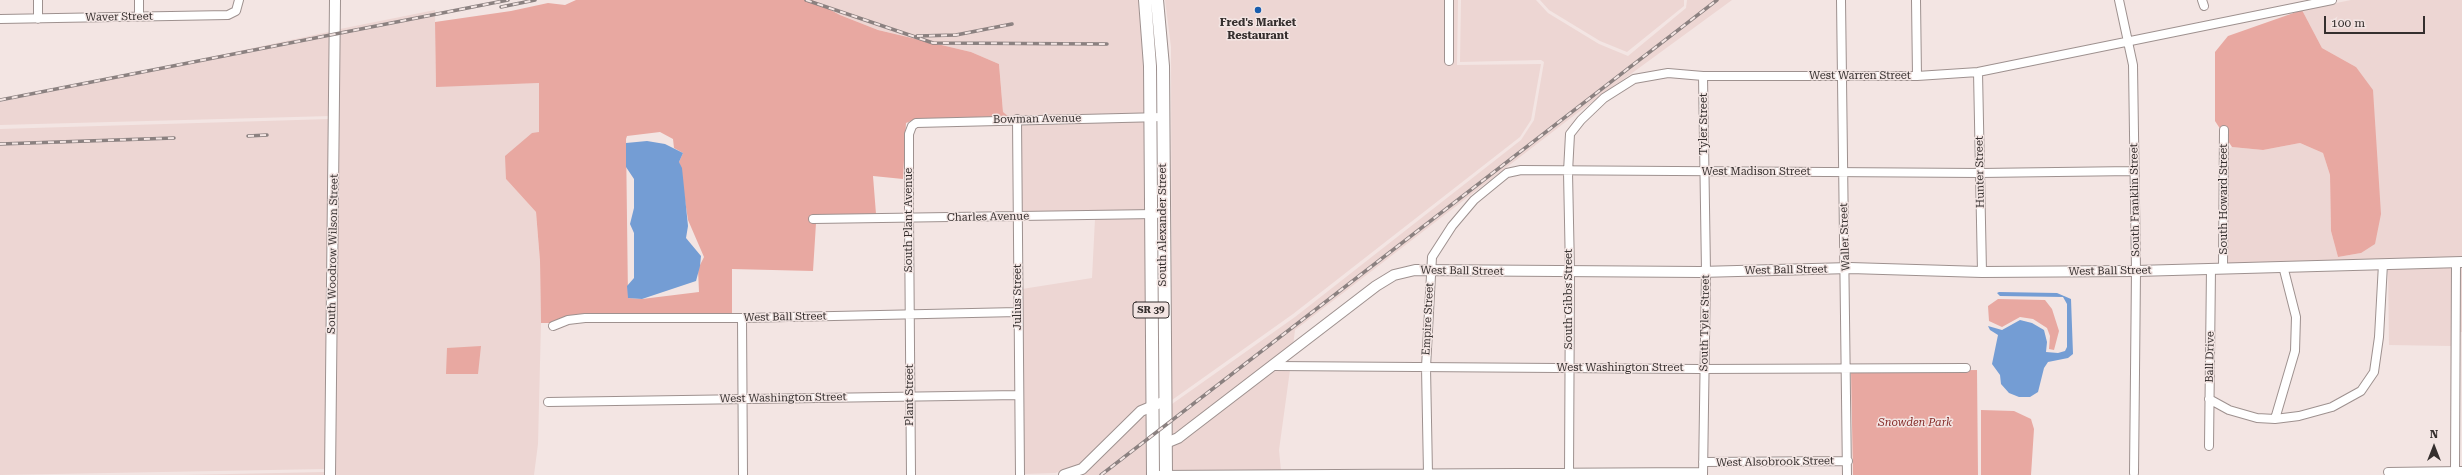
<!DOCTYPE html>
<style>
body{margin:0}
#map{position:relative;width:2462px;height:475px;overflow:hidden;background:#f3e5e3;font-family:"Roboto Serif",serif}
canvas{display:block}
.north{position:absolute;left:2414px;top:427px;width:40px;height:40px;-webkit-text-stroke:3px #f3e5e3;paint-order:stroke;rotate:0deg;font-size:11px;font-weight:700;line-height:16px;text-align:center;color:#352f2e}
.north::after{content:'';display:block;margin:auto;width:14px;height:18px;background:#352f2e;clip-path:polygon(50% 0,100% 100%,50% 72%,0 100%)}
.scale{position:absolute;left:2324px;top:16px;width:101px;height:18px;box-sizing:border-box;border:2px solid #352f2e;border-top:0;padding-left:5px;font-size:12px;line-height:14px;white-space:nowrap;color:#352f2e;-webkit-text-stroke:3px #f3e5e3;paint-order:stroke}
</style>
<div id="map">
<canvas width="2462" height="475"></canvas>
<div class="north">N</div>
<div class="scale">100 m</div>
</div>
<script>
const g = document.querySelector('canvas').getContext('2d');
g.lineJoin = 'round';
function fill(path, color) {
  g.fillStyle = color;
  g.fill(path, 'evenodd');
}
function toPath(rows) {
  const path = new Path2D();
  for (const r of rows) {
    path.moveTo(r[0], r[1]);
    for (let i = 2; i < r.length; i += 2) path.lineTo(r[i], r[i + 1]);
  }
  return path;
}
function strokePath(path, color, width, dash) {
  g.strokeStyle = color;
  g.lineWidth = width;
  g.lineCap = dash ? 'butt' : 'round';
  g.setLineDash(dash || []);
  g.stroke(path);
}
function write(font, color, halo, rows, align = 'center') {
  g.font = font + ' "Roboto Serif",serif';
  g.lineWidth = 3;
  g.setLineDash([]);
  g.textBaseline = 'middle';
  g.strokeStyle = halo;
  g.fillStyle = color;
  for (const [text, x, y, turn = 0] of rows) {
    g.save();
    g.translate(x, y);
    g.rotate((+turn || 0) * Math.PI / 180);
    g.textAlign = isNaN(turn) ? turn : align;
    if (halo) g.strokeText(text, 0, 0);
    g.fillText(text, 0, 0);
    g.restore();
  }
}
fill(toPath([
 [812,0,1141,0,1146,113,1008,116,1003,112,999,64,971,52,878,30,840,15],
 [1162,0,1168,47,1169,400,1172,404,1295,317,1521,140,1534,120,1544,62,1541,60,1460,62,1461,0,1536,0,1548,13,1599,44,1628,56,1686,8,1687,0,1732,0,1572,117,1295,330,1293,346,1176,435,1169,437],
 [1165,0,1458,0,1457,65,1541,64,1531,120,1520,137,1293,314,1172,400,1171,47],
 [1540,0,1684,0,1684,6,1627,52,1600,41,1549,10],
 [2351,0,2462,0,2462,258,2227,264,2226,151,2232,147,2263,150,2300,143,2323,153,2330,175,2331,231,2338,257,2361,253,2356,67,2322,48,2302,10],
 [435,10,436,86,539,83,539,132,506,179,536,212,540,261,541,323,538,444,534,475,333,475,340,29],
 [333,31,331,116,0,125,0,102],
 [330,119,325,469,0,475,0,129],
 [1146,121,1146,211,1021,212,1021,123],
 [1095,219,1147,219,1149,403,1080,465,1055,473,1023,474,1022,289,1092,278],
 [2452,266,2451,346,2389,345,2388,268],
 [2459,266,2462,266,2462,332,2458,332],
 [1275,370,1290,370,1279,450,1281,471,1169,471,1169,446],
 [1149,412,1150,475,1077,475,1096,462,1133,424],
 [325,472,326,475,183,475]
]), '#edd6d3');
fill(toPath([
 [576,0,812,0,840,15,878,30,971,52,999,64,1003,112,1008,116,916,119,906,123,903,179,873,176,876,214,810,215,810,223,816,223,813,271,732,269,732,314,585,314,567,317,552,323,541,323,540,261,536,212,506,179,505,156,532,133,539,132,539,83,436,87,435,22,511,11,548,3,565,5],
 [660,132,673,139,674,148,683,153,679,162,688,220,704,257,698,269,699,292,642,299,628,298,626,139,627,136],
 [2302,10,2322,48,2356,67,2373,90,2381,214,2375,244,2361,253,2338,257,2331,231,2330,175,2323,153,2300,143,2263,150,2232,147,2215,121,2215,52,2228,36],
 [1998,299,2045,300,2052,309,2059,331,2054,350,2049,349,2050,336,2047,328,2033,319,2020,317,2002,327,1989,321,1988,306],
 [481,346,478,374,446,374,447,348],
 [1977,370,1978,475,1853,475,1851,372],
 [1981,410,2014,411,2031,419,2034,429,2031,475,1981,475]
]), '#e8a8a1');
fill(toPath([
 [647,141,665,144,683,153,679,162,682,168,688,226,686,238,701,256,700,266,696,281,642,299,628,298,627,286,634,278,634,233,630,224,634,208,634,179,626,167,626,143],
 [1999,292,2057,293,2071,299,2073,354,2068,358,2048,362,2044,368,2038,392,2030,397,2019,397,2009,393,2001,384,2000,375,1992,364,1998,335,1990,330,1988,326,2002,330,2020,320,2032,323,2044,330,2047,342,2046,352,2058,353,2065,351,2067,347,2067,304,2063,297,2000,296,1997,293]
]), '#749dd4');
const minor = toPath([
 [38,0,38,19],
 [139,0,139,16],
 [1841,0,1847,475],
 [1916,0,1917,76],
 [2119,0,2133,65,2136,271,2134,473],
 [2202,0,2204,6],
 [0,19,228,15,236,11,239,0],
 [1449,61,1449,0],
 [1978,72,1982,272],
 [1017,119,1020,475],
 [813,219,1156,214],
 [2223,268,2224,130],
 [742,318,743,475],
 [553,326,568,320,585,318,742,318,1018,312],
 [1274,366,1700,369,1966,368],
 [2209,399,2229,410,2257,418,2275,419,2295,351,2296,317,2283,266],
 [548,402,1019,395],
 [2275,419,2299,416,2332,407,2361,391,2374,372,2379,337,2383,264],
 [2209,446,2211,268],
 [1703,462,1848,461],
 [2455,471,2456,262],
 [2388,472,2462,471],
 [1428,474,1426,367,1432,257,1452,226,1474,200,1507,173,1521,170,1980,173,2134,171],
 [911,475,909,218,909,134,912,126,916,123,1163,117],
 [1153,475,1703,472],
 [1569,475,1570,271,1568,172,1570,134,1581,120,1604,98,1634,79,1668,73,1703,76,1917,76,1978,72,2332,0],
 [1703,475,1706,272,1703,76]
]);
const tertiary = toPath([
 [1166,443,1178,438,1187,431,1376,286,1394,275,1415,270,1700,272,1850,268,1982,272,2136,271,2462,262],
 [330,475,335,0],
 [1064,475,1082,469,1141,411,1165,401]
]);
const primary = toPath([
 [1145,0,1150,66,1153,475],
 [1157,0,1163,66,1166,475]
]);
strokePath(minor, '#9e918f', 10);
strokePath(tertiary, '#9e918f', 12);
strokePath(primary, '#9e918f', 14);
strokePath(minor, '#fff', 8);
strokePath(tertiary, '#fff', 10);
strokePath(primary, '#fff', 12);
const rail = toPath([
 [806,0,933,43,1107,44],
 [501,7,535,0],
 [917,36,956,35,1012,24],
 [0,100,508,0],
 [248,136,267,135],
 [0,144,174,138],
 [1101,475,1717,0]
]);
strokePath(rail, '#8b8180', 3.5);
strokePath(rail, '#f3e5e3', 2, [6]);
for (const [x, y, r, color] of [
 [1258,10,4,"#1a5eae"]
]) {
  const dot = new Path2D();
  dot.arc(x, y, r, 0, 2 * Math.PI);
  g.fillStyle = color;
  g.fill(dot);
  strokePath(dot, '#f3e5e3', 1.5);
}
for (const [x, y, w] of [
 [1151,310,36]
]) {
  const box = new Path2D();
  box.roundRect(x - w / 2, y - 8, w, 16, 3);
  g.fillStyle = '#f3e5e3';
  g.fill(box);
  strokePath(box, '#352f2e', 1);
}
write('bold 10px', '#352f2e', null, [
 ["SR 39",1151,310]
]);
write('11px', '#352f2e', '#f3e5e3', [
 ["Waver Street",119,17,-1],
 ["West Warren Street",1860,76],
 ["Bowman Avenue",1037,119,-1],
 ["Tyler Street",1704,124,-90],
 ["West Madison Street",1756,172],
 ["Hunter Street",1980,172,-91],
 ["South Howard Street",2224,199,-90],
 ["South Franklin Street",2135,200,-91],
 ["Charles Avenue",988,217,-1],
 ["South Plant Avenue",909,220,-90],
 ["South Alexander Street",1163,225,-90],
 ["Waller Street",1845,237,-92],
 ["South Woodrow Wilson Street",333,254,-89],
 ["West Ball Street",1786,270,-1],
 ["West Ball Street",1462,271,1],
 ["West Ball Street",2110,271,-1],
 ["Julius Street",1018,297,-90],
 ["South Gibbs Street",1569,299,-90],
 ["West Ball Street",785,317,-1],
 ["Empire Street",1428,319,-87],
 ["South Tyler Street",1705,323,-89],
 ["Ball Drive",2210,357,-89],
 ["West Washington Street",1620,368],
 ["Plant Street",910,395,-90],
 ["West Washington Street",783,398,-1],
 ["West Alsobrook Street",1775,462,-1]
]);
write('bold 11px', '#352f2e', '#f3e5e3', [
 ["Fred's Market",1258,23],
 ["Restaurant",1258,36]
]);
write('italic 11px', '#852c29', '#f3e5e3', [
 ["Snowden Park",1915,423]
]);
</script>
